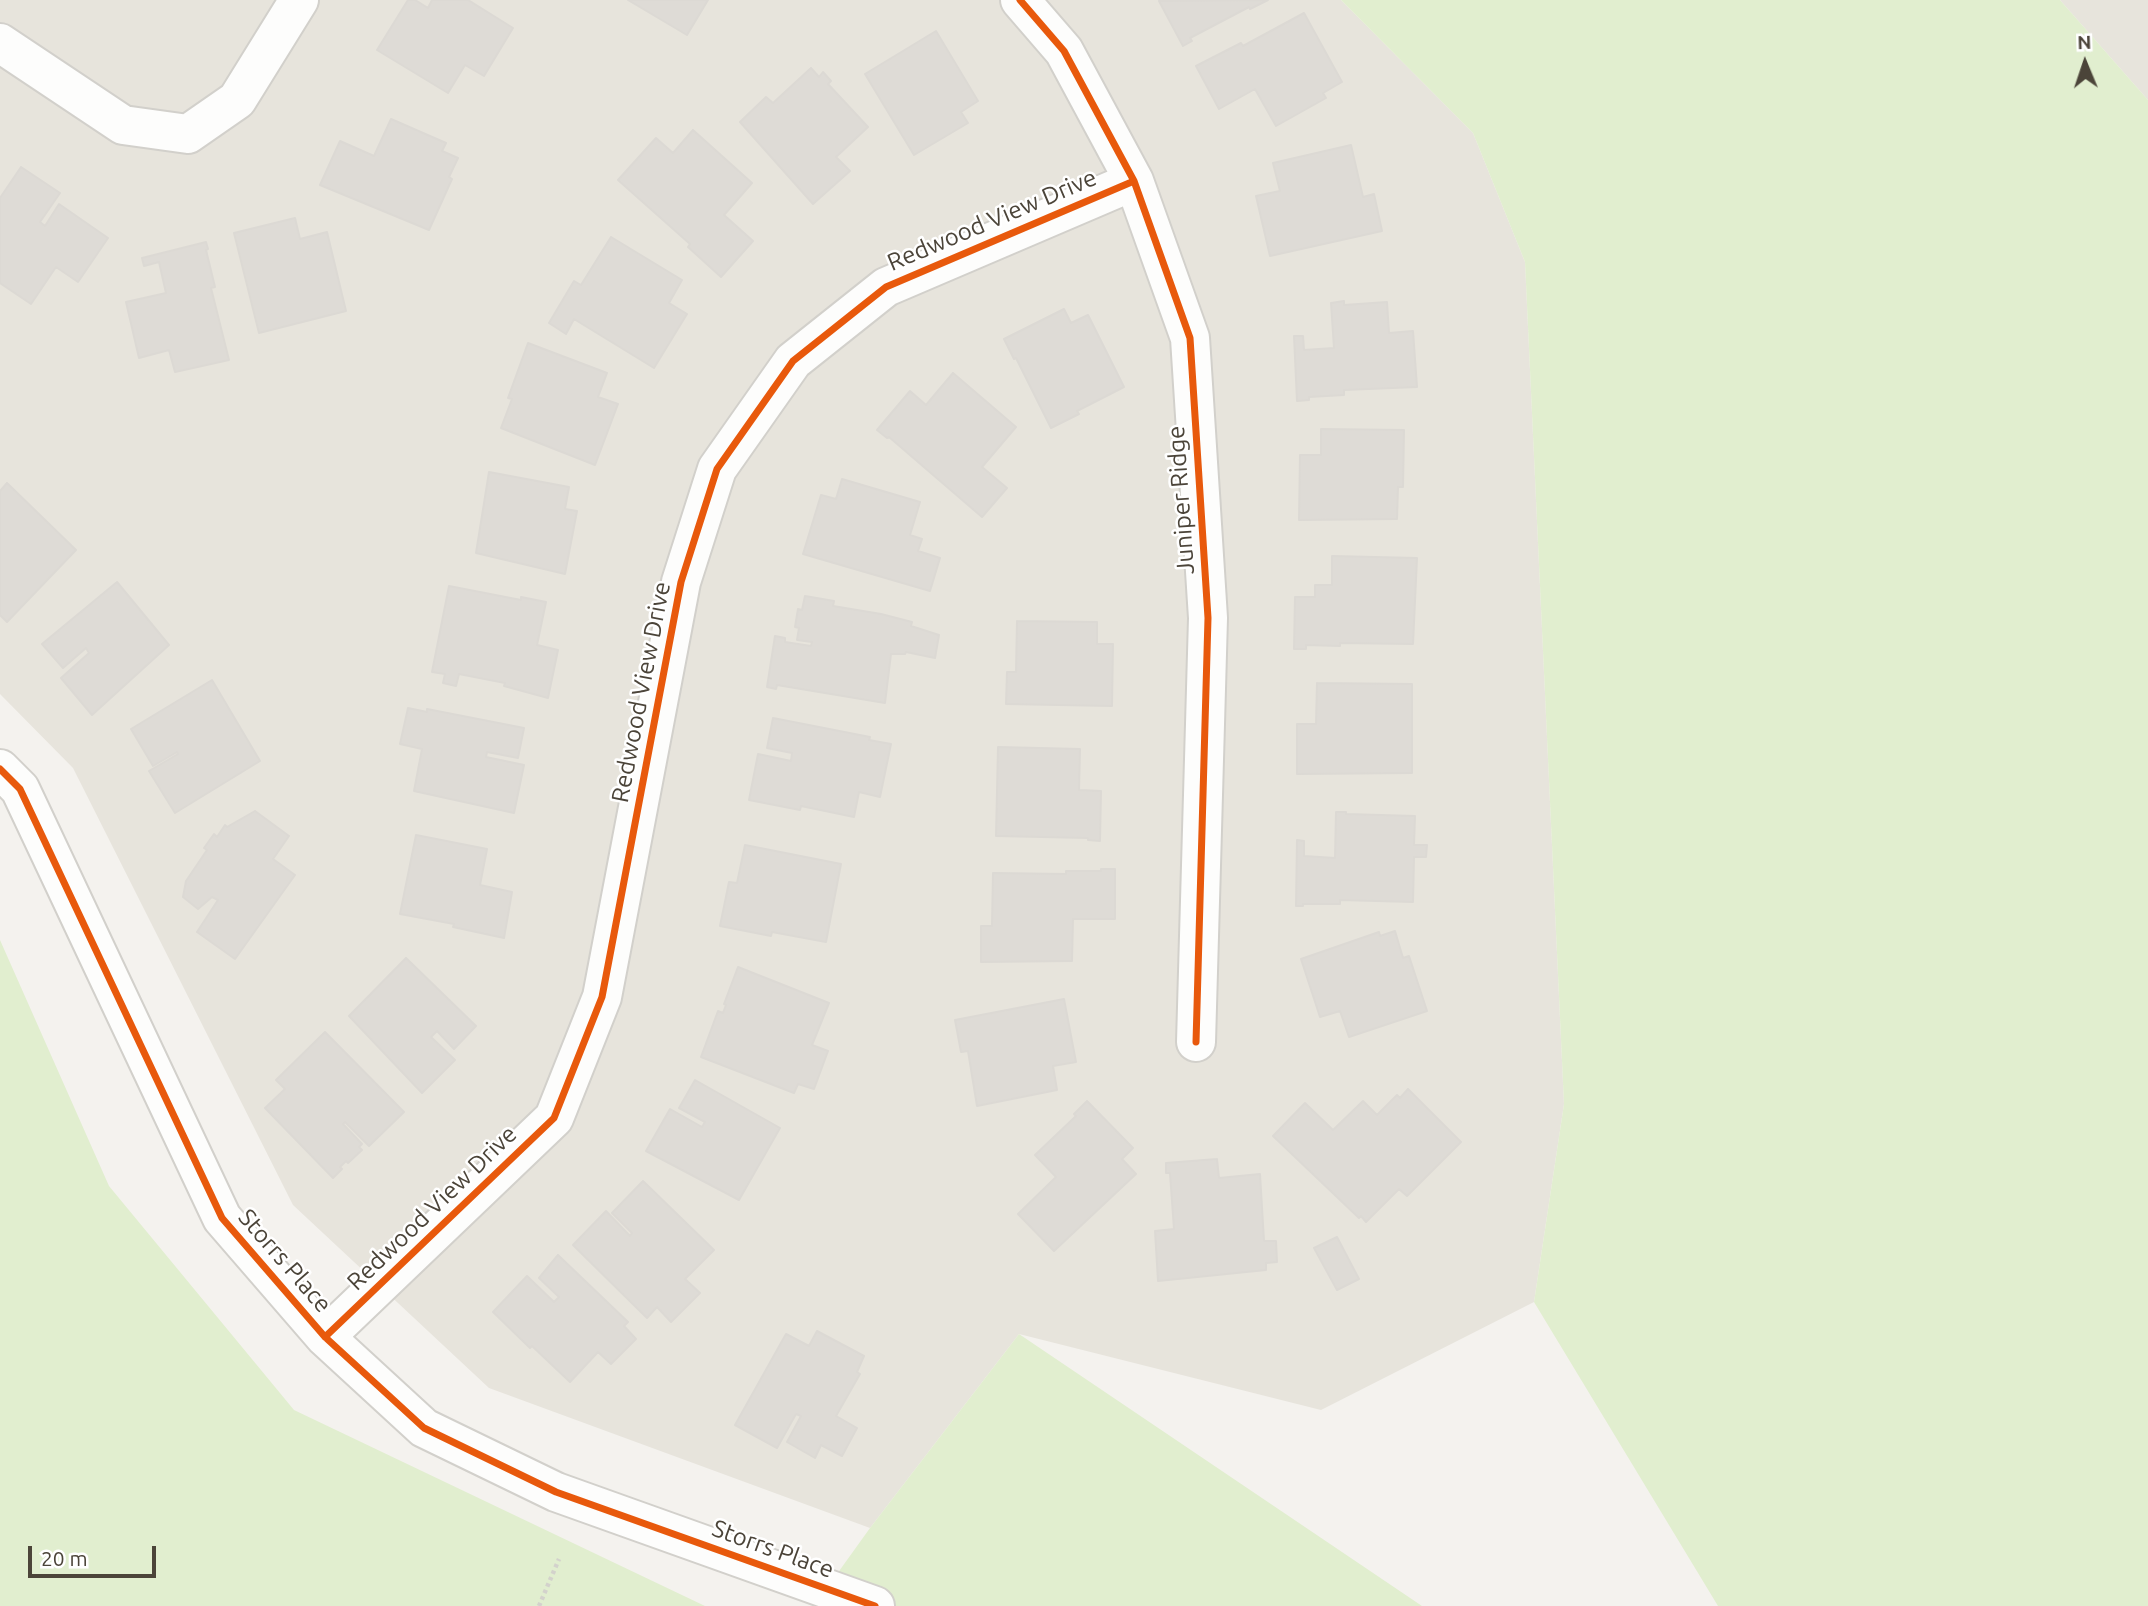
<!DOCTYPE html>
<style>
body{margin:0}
#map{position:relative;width:2148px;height:1606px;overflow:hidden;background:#f4f2ee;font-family:Ubuntu,sans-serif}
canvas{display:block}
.north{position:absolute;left:2050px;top:28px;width:70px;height:70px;-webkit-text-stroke:5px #fff;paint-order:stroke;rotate:358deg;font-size:19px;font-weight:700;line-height:28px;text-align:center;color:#4b4439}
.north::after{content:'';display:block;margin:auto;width:24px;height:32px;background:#4b4439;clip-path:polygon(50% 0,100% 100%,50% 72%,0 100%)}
.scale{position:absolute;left:28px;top:1546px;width:128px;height:32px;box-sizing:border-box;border:4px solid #4b4439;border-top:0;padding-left:9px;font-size:21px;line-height:24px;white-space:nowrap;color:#4b4439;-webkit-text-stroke:5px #fff;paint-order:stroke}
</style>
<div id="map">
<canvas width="2148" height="1606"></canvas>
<div class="north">N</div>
<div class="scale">20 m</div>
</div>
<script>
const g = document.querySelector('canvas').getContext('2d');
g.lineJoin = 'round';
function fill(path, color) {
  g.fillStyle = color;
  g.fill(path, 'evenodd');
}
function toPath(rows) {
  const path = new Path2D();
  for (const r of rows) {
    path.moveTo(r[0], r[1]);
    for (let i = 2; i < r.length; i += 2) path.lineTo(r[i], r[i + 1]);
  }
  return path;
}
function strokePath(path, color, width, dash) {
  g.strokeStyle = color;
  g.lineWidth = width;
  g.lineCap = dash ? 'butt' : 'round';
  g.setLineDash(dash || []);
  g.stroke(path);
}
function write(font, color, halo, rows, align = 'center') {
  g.font = font + ' Ubuntu,sans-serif';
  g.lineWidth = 5;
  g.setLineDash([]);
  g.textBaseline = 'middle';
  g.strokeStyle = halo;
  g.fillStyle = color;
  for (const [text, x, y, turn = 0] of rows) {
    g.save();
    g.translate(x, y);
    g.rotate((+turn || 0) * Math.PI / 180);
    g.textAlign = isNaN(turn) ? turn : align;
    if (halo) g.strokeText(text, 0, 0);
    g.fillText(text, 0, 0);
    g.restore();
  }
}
fill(toPath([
 [0,0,1341,0,1473,133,1525,262,1564,1104,1534,1302,1321,1410,1019,1334,870,1528,489,1388,293,1205,73,768,0,694],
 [2060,0,2148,0,2148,100]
]), '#e7e4dc');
fill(toPath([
 [1341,0,2060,0,2148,100,2148,1606,1718,1606,1534,1302,1564,1104,1525,262,1473,133],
 [0,940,109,1186,294,1410,705,1606,0,1606],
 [1019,1334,1422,1606,814,1606,870,1528]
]), '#e1eecf');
const building = toPath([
 [408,0,415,0,428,8,432,0,468,0,513,28,484,76,465,65,448,93,377,50,408,0],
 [628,0,708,0,687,35,628,0],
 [1268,0,1250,9,1249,7,1190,38,1192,41,1183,46,1159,1,1268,0],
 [1304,13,1342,82,1323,93,1326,98,1276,126,1255,89,1219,109,1196,66,1241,43,1243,46,1304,13],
 [936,31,978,101,961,112,968,123,914,155,865,74,936,31],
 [811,68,819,77,823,72,831,81,828,84,868,127,836,157,850,171,813,204,740,122,766,97,773,103,811,68],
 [391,119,446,143,442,151,458,158,449,177,452,179,429,230,320,185,340,141,374,156,391,119],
 [693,130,752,183,724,215,753,241,721,277,688,247,690,244,618,180,656,138,673,153,693,130],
 [1351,145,1363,197,1374,194,1382,231,1270,256,1256,196,1280,191,1273,163,1351,145],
 [21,167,60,193,40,222,45,226,59,204,108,238,78,282,56,267,31,304,0,283,0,198,21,167],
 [295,218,300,239,327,232,346,311,259,333,234,233,295,218],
 [611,237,682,280,669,303,687,314,654,368,574,319,566,334,549,323,574,281,581,285,611,237],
 [206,242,208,249,206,250,215,287,211,288,229,360,175,372,169,350,139,358,126,302,166,293,159,262,144,266,142,258,206,242],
 [1344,301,1344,305,1387,302,1389,333,1413,331,1417,387,1344,390,1344,395,1309,397,1309,400,1297,401,1294,336,1303,336,1304,350,1334,348,1331,303,1344,301],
 [1064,309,1071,323,1088,315,1124,387,1077,411,1079,414,1051,428,1016,358,1014,359,1004,339,1064,309],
 [528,343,607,373,598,397,618,404,595,465,501,428,512,399,508,398,528,343],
 [953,373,1016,427,982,467,1007,488,982,517,889,437,887,438,877,430,910,391,926,405,953,373],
 [1321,429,1404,430,1403,487,1398,487,1397,519,1299,520,1300,455,1321,455,1321,429],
 [489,472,569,487,565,509,577,511,565,574,476,553,489,472],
 [842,479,920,502,910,535,922,539,918,551,940,558,930,591,803,554,821,495,836,499,842,479],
 [7,483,76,550,7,622,0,615,0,491,7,483],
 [1332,556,1417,558,1413,644,1340,643,1340,646,1306,645,1306,649,1294,649,1295,597,1315,597,1315,585,1332,585,1332,556],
 [117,582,169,645,92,715,61,678,89,653,86,648,63,668,42,644,117,582],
 [449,586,521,600,521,597,546,602,537,645,558,650,548,698,504,686,505,683,459,674,456,686,443,683,445,674,432,672,449,586],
 [805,596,834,601,833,606,881,614,912,622,911,626,939,635,935,658,906,652,905,654,891,654,885,703,777,685,776,689,767,687,775,636,785,638,785,642,811,646,812,642,797,640,799,628,795,627,798,609,802,610,805,596],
 [1017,621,1097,622,1097,644,1113,644,1112,706,1006,704,1007,672,1016,672,1017,621],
 [212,680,260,761,175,813,149,771,178,754,177,752,153,766,131,729,212,680],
 [1317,683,1412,684,1412,773,1297,774,1297,724,1316,724,1317,683],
 [408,708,427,712,427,709,524,728,518,758,487,752,486,757,524,765,514,813,414,791,422,749,400,744,408,708],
 [773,718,870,737,869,740,891,744,880,797,859,792,854,817,801,806,800,810,749,800,758,754,791,761,792,753,767,748,773,718],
 [998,747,1080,749,1079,790,1101,791,1100,841,1088,840,1088,838,996,836,998,747],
 [255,811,289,836,273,859,295,875,235,959,197,932,218,900,212,897,198,909,183,897,186,881,207,850,204,848,214,834,217,837,225,825,227,827,255,811],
 [1336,812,1346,812,1346,814,1415,816,1414,845,1427,845,1426,857,1414,857,1413,902,1340,900,1340,904,1303,904,1303,906,1296,906,1297,840,1304,841,1304,856,1335,858,1336,812],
 [416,835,487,849,480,885,512,892,504,938,453,927,454,924,400,914,416,835],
 [745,845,841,864,826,942,772,932,771,936,720,926,729,882,737,883,745,845],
 [1101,869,1115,869,1115,919,1073,919,1072,961,981,962,981,926,992,926,993,873,1066,874,1066,871,1101,871,1101,869],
 [1395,931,1403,958,1409,956,1427,1011,1349,1037,1340,1011,1320,1017,1301,959,1379,932,1380,936,1395,931],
 [406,958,476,1026,454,1049,437,1031,431,1037,455,1060,422,1093,349,1016,406,958],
 [738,967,829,1003,812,1045,828,1051,814,1089,798,1084,794,1093,701,1057,718,1011,723,1013,726,1005,724,1004,738,967],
 [1064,999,1076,1062,1053,1066,1057,1090,977,1106,968,1051,961,1052,955,1020,1064,999],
 [325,1032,404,1112,369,1146,345,1122,343,1124,362,1144,359,1147,362,1150,348,1163,346,1161,340,1167,342,1169,333,1178,265,1108,285,1089,276,1080,325,1032],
 [695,1080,780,1128,739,1200,646,1151,670,1109,702,1127,705,1122,679,1108,695,1080],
 [1408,1089,1461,1142,1407,1196,1399,1189,1366,1222,1361,1216,1359,1218,1273,1136,1305,1103,1333,1130,1363,1101,1377,1115,1397,1095,1400,1098,1408,1089],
 [1087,1101,1133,1148,1122,1159,1136,1174,1054,1251,1018,1214,1056,1177,1035,1155,1076,1116,1074,1114,1087,1101],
 [1217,1159,1219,1178,1260,1174,1264,1241,1276,1241,1277,1262,1266,1263,1266,1270,1158,1281,1155,1231,1174,1229,1170,1173,1166,1173,1166,1163,1217,1159],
 [643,1181,714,1250,685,1279,700,1293,671,1322,657,1307,647,1318,573,1245,606,1211,630,1236,632,1233,612,1213,643,1181],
 [1337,1237,1359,1279,1337,1290,1314,1248,1337,1237],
 [558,1255,628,1322,624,1326,636,1339,611,1364,598,1352,570,1382,532,1346,530,1348,493,1312,527,1276,554,1302,559,1297,539,1278,558,1255],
 [817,1331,864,1356,857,1372,860,1374,836,1416,857,1428,842,1456,821,1445,815,1458,787,1442,801,1416,796,1414,777,1448,735,1425,786,1334,809,1346,817,1331]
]);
fill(building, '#dedbd6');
strokePath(building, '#dcd9d4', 2);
const minor = toPath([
 [1020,0,1064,51,1134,181,1190,338,1208,618,1196,1042],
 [0,43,123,125,188,134,237,100,299,0],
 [0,769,20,789,222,1218,325,1337,424,1428,556,1492,875,1606],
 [325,1337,554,1118,602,997,681,582,717,469,793,361,886,287,1134,181]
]);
strokePath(minor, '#d2d0cb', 42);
strokePath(toPath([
 [539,1606,559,1559]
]), '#d3d2cc', 4.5, [3.5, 3.5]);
strokePath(minor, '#fdfdfc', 38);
strokePath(toPath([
 [1020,0,1064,51,1134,181,1190,338,1208,618,1196,1042],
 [0,769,20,789,222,1218,325,1337,424,1428,556,1492,875,1606],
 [325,1337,554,1118,602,997,681,582,717,469,793,361,886,287,1134,181]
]), '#e8590c', 7);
write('24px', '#4b4439', '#fff', [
 ["Redwood View Drive",992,220,-23],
 ["Juniper Ridge",1181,500,-94],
 ["Redwood View Drive",641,692,-79],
 ["Redwood View Drive",432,1208,-44],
 ["Storrs Place",285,1261,49],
 ["Storrs Place",773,1549,20]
]);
</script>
